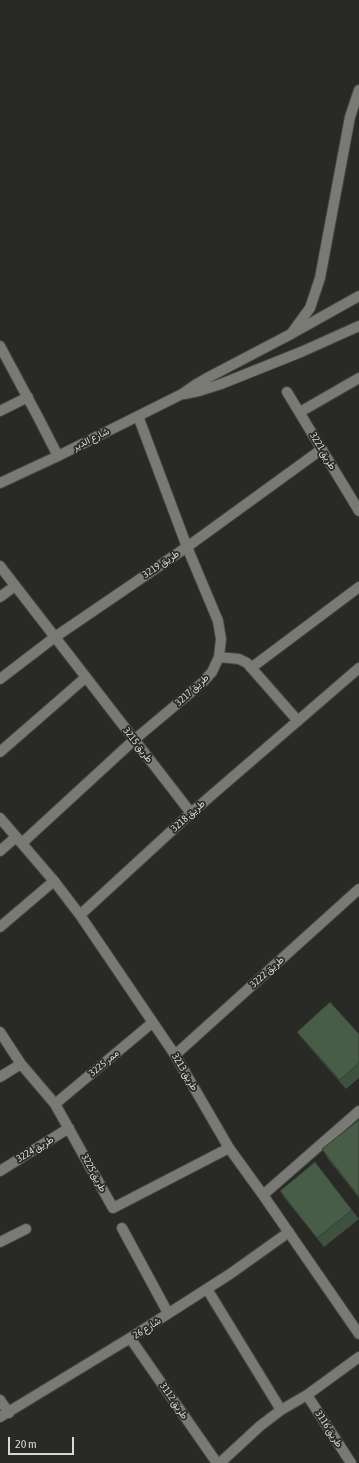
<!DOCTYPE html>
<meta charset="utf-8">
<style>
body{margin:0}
#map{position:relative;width:359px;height:1463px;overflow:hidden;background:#292925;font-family:"Asap Condensed",sans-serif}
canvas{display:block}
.scale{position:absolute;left:8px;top:1437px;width:66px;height:18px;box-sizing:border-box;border:2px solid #d8d8d5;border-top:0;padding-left:5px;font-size:12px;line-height:14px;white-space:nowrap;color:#d8d8d5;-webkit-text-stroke:3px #292925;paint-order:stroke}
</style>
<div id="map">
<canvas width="359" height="1463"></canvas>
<div class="scale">20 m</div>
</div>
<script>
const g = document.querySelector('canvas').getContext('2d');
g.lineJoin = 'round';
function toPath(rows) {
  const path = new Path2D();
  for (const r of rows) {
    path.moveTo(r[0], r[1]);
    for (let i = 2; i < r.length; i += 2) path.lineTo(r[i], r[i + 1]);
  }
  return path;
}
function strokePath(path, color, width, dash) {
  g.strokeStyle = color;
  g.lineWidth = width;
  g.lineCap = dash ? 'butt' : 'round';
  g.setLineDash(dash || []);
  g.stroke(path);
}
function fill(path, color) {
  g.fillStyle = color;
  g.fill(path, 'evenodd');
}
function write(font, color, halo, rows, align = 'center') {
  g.font = font + ' "Asap Condensed",Vazirmatn,sans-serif';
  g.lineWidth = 3.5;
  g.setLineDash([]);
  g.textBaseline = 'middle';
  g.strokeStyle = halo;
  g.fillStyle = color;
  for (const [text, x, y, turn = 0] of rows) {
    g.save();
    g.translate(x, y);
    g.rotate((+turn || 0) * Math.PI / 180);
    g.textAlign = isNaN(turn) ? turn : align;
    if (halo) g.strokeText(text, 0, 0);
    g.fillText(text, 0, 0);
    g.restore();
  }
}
const lane = toPath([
 [0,346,38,417,58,456],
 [0,411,28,397],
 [300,412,359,378],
 [0,927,54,881],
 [0,1242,26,1229]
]);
const street = toPath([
 [287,392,359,511],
 [184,394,199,391,221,384,301,352,359,326],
 [0,483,58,456,182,394,195,385,207,378,291,334,359,296],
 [0,566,191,813],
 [0,597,15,586],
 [219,657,239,659,247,663,298,721],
 [251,668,359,587],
 [0,679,55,637,187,547,322,449],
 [0,752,85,678],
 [0,818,54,881,80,915,175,1055,229,1148,263,1195,359,1334],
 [22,843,134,740,202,683,212,672,219,657,221,639,218,621,187,547,138,416],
 [0,851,16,837],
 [80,915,191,813,359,668],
 [0,1032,21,1064,55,1104,113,1208,229,1148],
 [175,1055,359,889],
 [0,1077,21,1064],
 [55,1104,152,1023],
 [0,1171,69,1128],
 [263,1195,359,1111],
 [122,1228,168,1313],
 [207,1289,281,1410],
 [130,1338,217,1463],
 [307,1395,351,1463],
 [0,1400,9,1413],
 [0,1417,130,1338,230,1274,289,1232],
 [220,1463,260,1426,281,1410,307,1395,359,1357]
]);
const secondary = toPath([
 [291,334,310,308,320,278,350,117,359,90]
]);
strokePath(lane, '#454542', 12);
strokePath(street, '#454542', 12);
strokePath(secondary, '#454542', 12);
strokePath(lane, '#797a74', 10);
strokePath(street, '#797a74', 10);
strokePath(secondary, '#797a74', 10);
fill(toPath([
 [297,1032,359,1034,359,1078,346,1089,304,1041],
 [359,1120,359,1198,328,1159,322,1149],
 [280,1191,352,1210,359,1219,324,1247,286,1200]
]), '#3e503e');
const building = toPath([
 [330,1002,359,1034,359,1063,340,1080,297,1032,330,1002],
 [359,1120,359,1197,322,1149,359,1120],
 [315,1162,352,1210,317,1238,280,1191,315,1162]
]);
fill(building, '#485d48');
strokePath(building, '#324132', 1);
write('10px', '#d8d8d5', '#292925', [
 ["شارع الدير",91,439,-26],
 ["طريق 3221",323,451,59],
 ["طريق 3219",161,564,-34],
 ["طريق 3217",192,690,-43],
 ["طريق 3215",138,745,52],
 ["طريق 3218",188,816,-42],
 ["طريق 3222",267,972,-42],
 ["ممر 3225",104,1063,-40],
 ["طريق 3213",185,1072,59],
 ["طريق 3224",35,1149,-31],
 ["طريق 3225",94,1173,61],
 ["شارع 26",147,1328,-33],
 ["طريق 3112",174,1401,55],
 ["طريق 3116",329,1429,57]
]);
</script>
